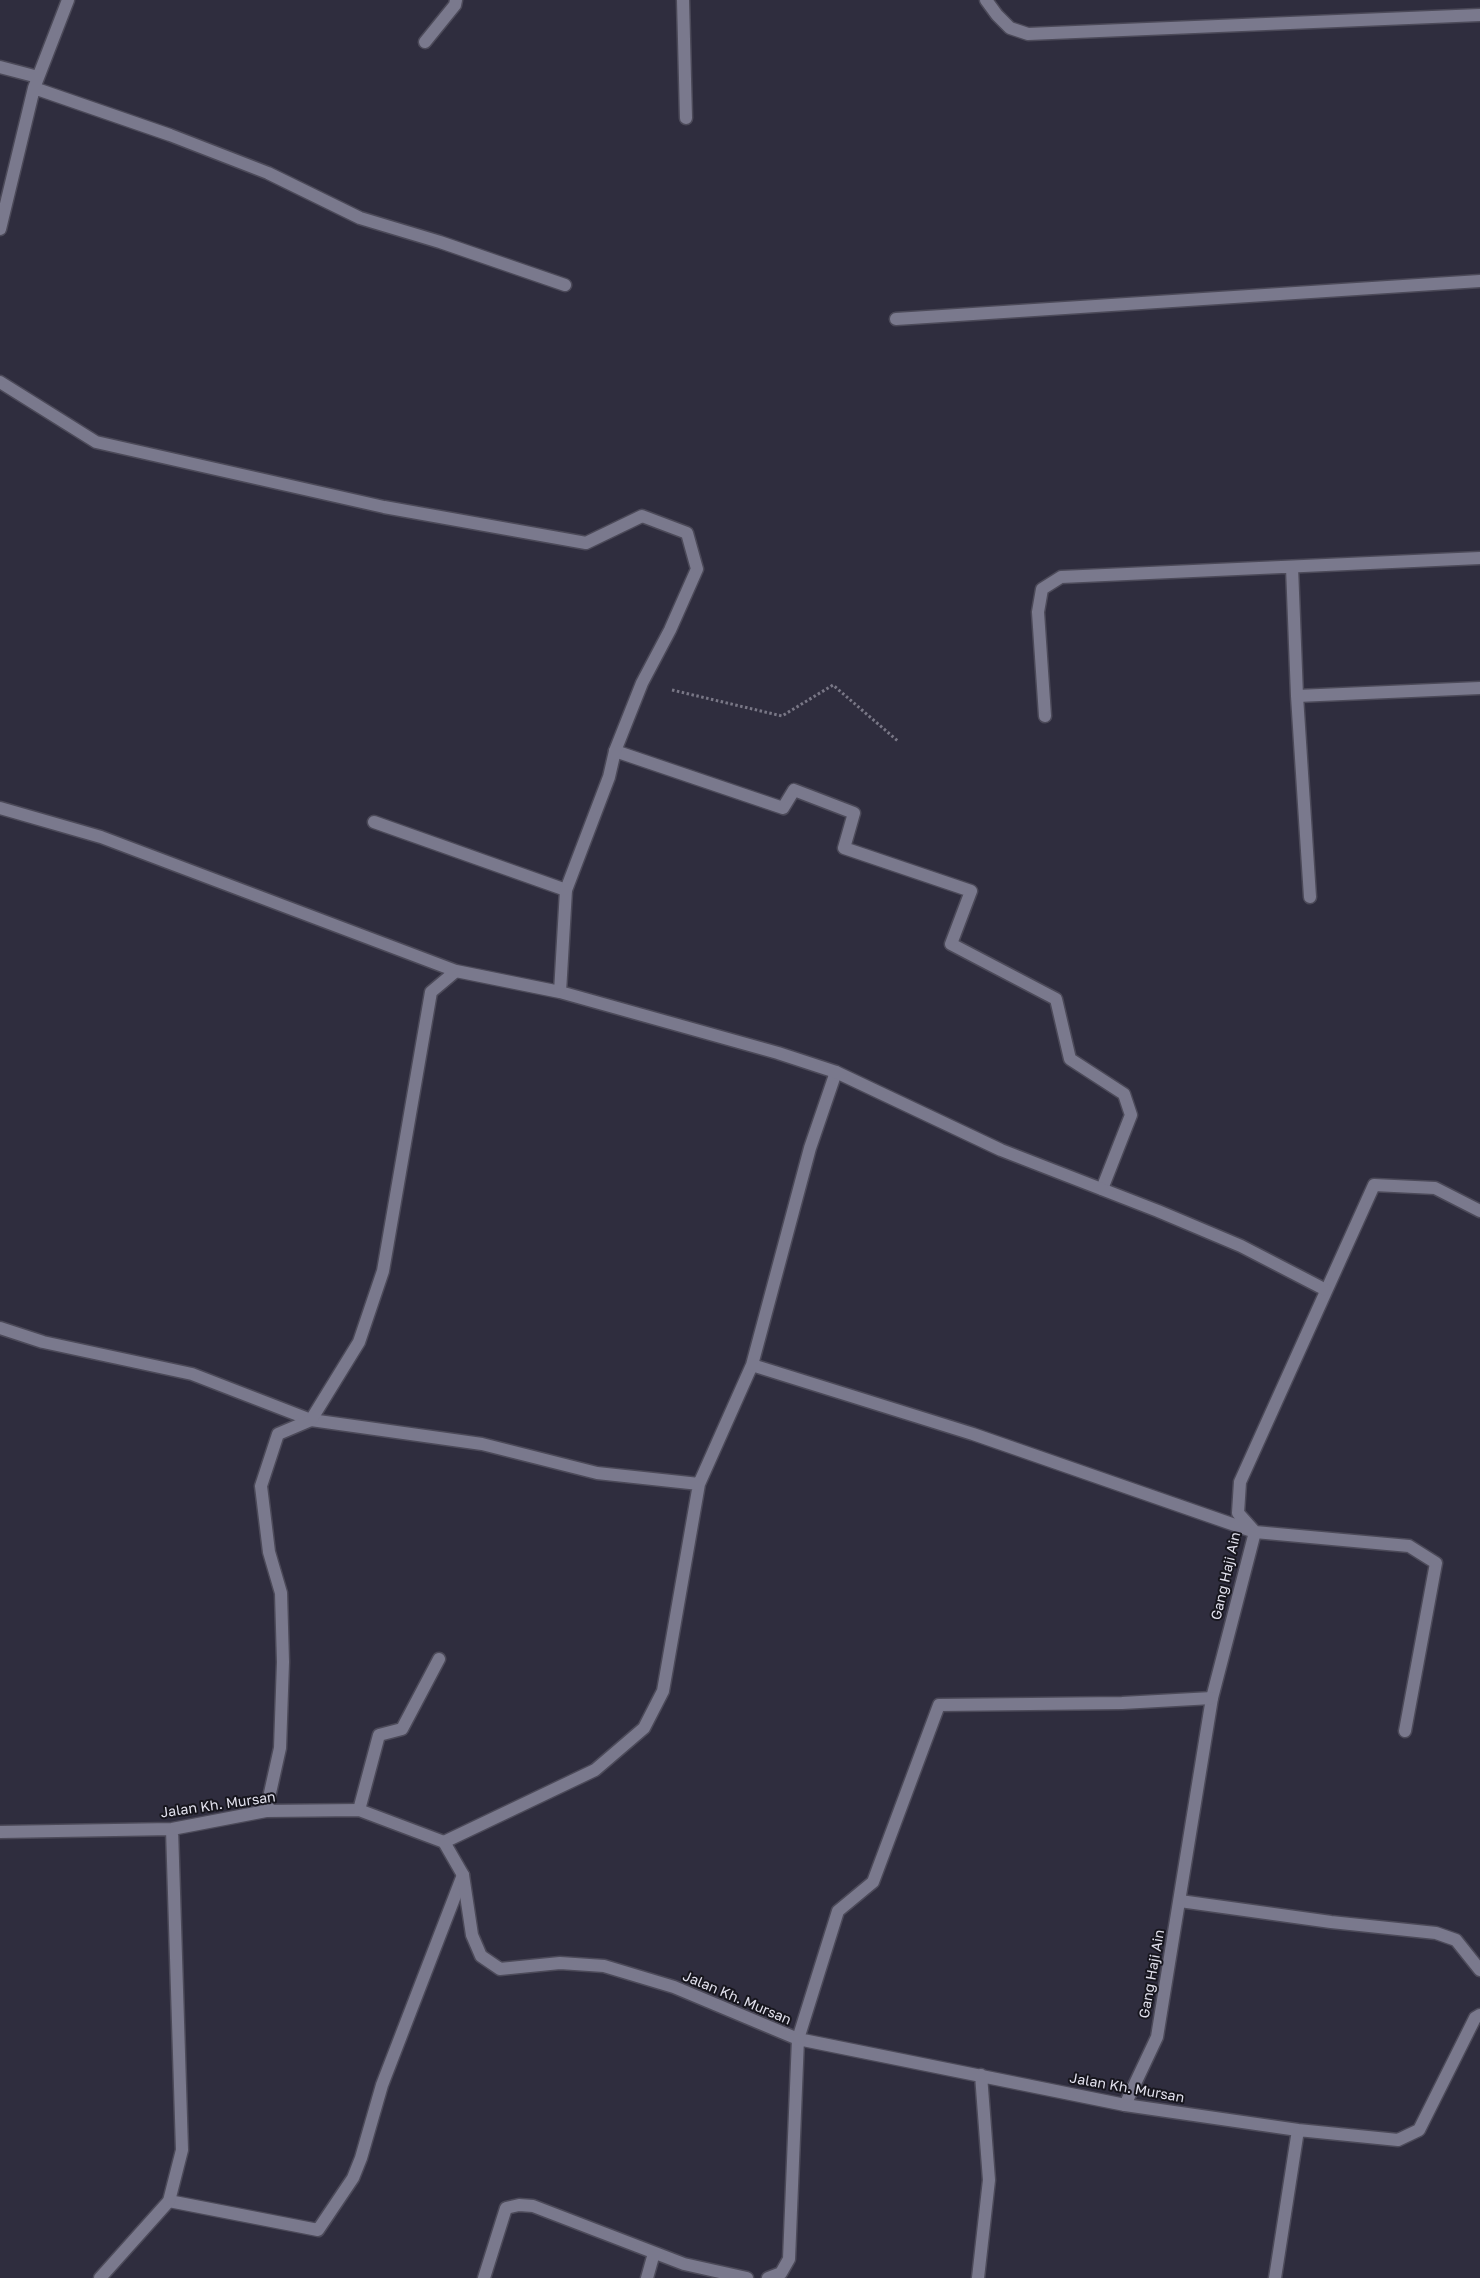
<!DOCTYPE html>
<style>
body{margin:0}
canvas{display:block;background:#2f2d3e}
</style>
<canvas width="1480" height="2278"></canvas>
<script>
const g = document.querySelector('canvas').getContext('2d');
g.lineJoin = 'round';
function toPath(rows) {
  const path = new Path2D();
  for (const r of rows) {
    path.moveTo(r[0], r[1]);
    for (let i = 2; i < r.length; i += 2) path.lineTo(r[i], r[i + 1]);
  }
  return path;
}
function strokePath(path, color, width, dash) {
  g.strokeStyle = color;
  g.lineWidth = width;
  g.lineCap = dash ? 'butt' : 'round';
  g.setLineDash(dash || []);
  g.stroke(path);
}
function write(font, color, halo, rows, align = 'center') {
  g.font = font + ' "Golos Text",sans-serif';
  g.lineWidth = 4;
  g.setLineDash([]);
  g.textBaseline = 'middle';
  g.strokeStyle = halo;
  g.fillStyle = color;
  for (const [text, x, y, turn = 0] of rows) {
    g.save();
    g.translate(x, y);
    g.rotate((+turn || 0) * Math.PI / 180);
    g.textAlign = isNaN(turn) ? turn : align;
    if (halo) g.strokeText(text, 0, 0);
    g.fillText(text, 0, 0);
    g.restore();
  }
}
const lane = toPath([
 [615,751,783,808,794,790,854,813,844,848,971,891,951,944,1056,999,1070,1059,1124,1094,1131,1115,1102,1189],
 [374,822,566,890],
 [0,1328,43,1342,192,1374,311,1420,482,1444,597,1473,699,1484],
 [752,1365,973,1434,1255,1532,1409,1546,1436,1563,1405,1731],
 [359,1810,379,1735,402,1729,439,1659],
 [444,1842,595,1770,644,1728,663,1691,699,1484,752,1365,810,1148,836,1072],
 [1180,1901,1331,1922,1436,1933,1456,1940,1480,1970],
 [1125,2105,1157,2037,1212,1698,1255,1532,1238,1513,1240,1482,1374,1185,1435,1188,1480,1211],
 [169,2201,318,2230,353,2178,361,2158,382,2085,463,1875]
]);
const street = toPath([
 [683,0,686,118],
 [986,0,997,15,1010,28,1028,34,1480,15],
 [425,42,455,5,456,0],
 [0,67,38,77],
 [34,88,170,135,268,173,360,218,440,242,565,285],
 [0,229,34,88,68,0],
 [896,319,1480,281],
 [0,382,96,442,384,507,586,543,642,516,687,533,697,569,670,630,642,683,615,751,609,777,566,890,560,992],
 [1292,567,1297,696,1310,897],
 [1297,696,1480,688],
 [1045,716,1038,612,1042,589,1061,577,1480,558],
 [0,808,101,837,456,971,560,992,778,1053,836,1072,1001,1150,1158,1211,1241,1246,1326,1290],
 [266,1811,280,1748,283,1662,281,1593,269,1552,261,1486,278,1434,311,1420,359,1342,383,1271,431,992,456,971],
 [0,1832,172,1829,266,1811,359,1810,444,1842,463,1875,472,1935,481,1956,500,1969,560,1963,604,1966,674,1987,798,2039,1125,2105,1298,2130,1398,2140,1419,2130,1475,2018,1480,2015],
 [100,2278,169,2201,182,2150,172,1829],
 [484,2278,506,2208,519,2205,533,2206,684,2264,747,2278],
 [647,2278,654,2253],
 [768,2278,781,2273,789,2259,798,2039,838,1911,873,1882,939,1705,1122,1703,1212,1698],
 [978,2278,989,2180,981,2075],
 [1275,2278,1298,2130]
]);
strokePath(lane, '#4c4a59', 15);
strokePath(street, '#4c4a59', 15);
strokePath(toPath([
 [672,690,782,716,833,685,899,742]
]), '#797786', 3, [2.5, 2.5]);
strokePath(lane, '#7a798d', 12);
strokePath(street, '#7a798d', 12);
write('14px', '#e2e1ed', '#17161e', [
 ["Gang Haji Ain",1226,1576,-77],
 ["Jalan Kh. Mursan",218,1805,-8],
 ["Gang Haji Ain",1152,1974,-80],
 ["Jalan Kh. Mursan",737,1998,23],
 ["Jalan Kh. Mursan",1127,2088,10]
]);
</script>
